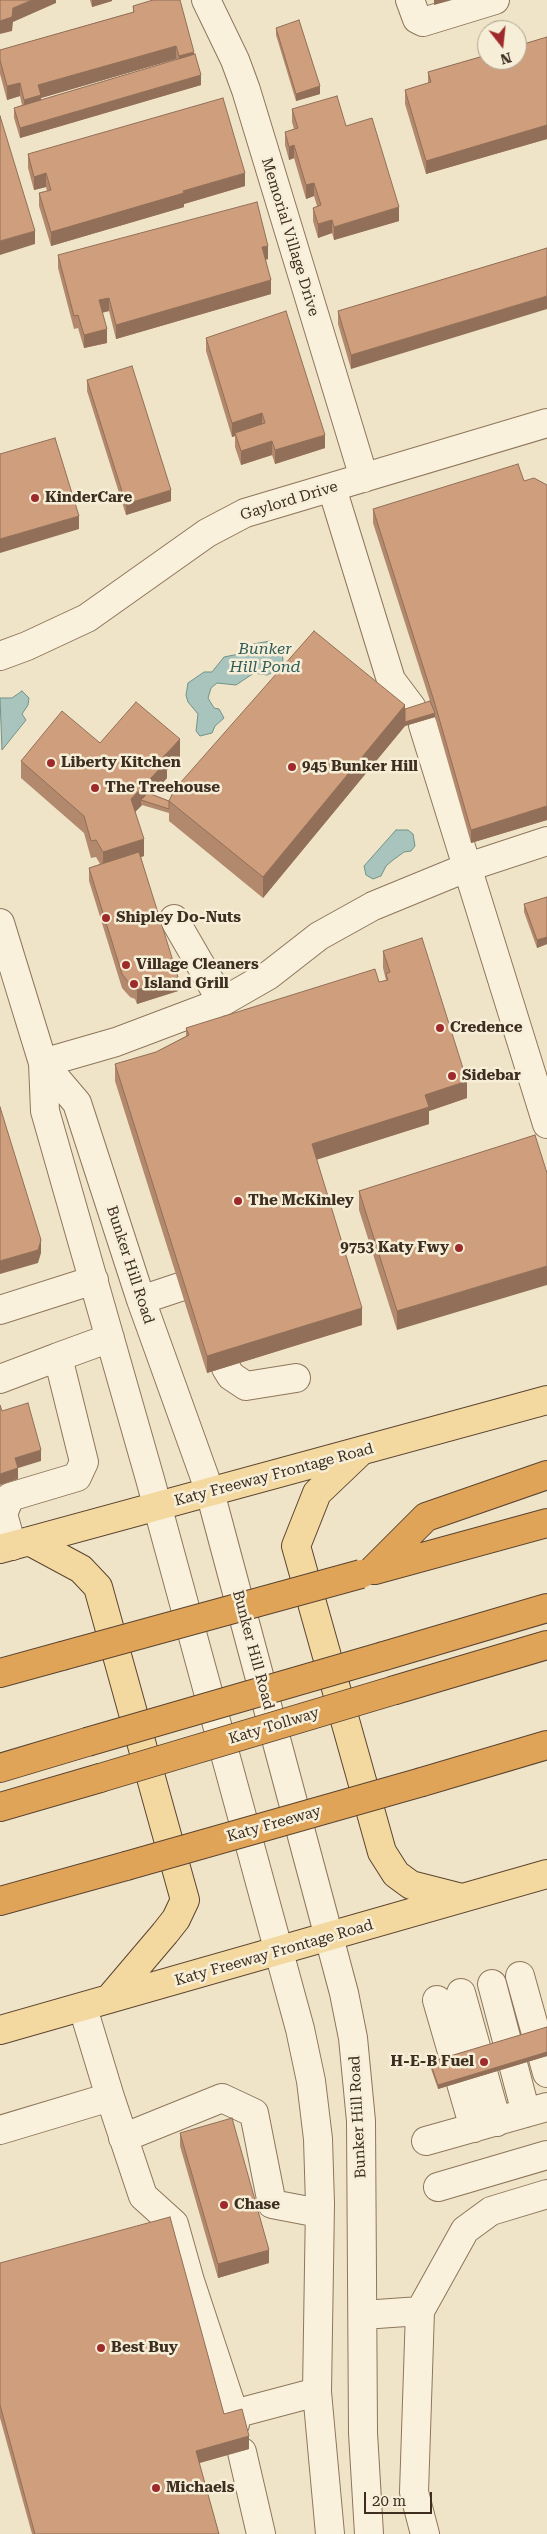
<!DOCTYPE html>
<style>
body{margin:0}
#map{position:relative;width:547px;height:2534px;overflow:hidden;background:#f0e4c8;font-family:"Roboto Serif",serif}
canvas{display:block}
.north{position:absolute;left:477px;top:20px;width:50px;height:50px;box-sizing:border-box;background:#f7eed8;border:1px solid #ada18e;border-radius:50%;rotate:164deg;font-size:14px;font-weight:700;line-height:20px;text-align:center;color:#3d2e20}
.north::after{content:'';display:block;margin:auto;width:18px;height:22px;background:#9e2a2b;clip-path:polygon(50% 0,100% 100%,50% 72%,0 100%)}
.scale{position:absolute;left:364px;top:2492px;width:68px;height:22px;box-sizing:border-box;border:2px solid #3d2e20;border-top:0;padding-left:6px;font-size:15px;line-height:18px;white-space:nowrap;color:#3d2e20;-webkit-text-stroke:4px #f7eed8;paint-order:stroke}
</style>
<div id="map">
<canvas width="547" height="2534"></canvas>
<div class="north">N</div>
<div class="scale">20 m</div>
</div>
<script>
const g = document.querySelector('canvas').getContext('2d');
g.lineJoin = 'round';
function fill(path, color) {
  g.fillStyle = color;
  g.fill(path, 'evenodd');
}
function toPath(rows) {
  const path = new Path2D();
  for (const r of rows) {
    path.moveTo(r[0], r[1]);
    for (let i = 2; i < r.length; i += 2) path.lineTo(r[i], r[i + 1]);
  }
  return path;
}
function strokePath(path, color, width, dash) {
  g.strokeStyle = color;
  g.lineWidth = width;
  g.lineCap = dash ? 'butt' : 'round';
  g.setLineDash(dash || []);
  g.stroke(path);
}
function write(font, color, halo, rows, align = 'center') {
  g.font = font + ' "Roboto Serif",serif';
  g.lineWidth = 5;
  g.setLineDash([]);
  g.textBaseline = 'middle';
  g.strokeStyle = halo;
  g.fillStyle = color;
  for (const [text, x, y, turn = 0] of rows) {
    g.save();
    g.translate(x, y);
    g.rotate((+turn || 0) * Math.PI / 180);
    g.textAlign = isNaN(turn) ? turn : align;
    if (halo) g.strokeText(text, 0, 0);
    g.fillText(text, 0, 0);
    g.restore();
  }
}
const water = toPath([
 [270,641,282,652,283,660,279,669,267,675,254,673,236,685,217,683,211,688,208,698,214,708,219,709,224,718,215,726,212,733,200,736,196,731,198,714,188,702,186,695,188,683,204,672,212,672,224,657,244,653,253,644,270,641],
 [22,691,29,698,28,705,22,714,26,720,2,750,0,698,12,698,22,691],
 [396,830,408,830,413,834,415,846,411,851,404,852,393,860,386,866,381,876,373,879,366,875,364,866,396,830]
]);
fill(water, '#a9c4bc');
strokePath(water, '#6f938a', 1);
const minor = toPath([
 [206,0,235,60,246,90,364,478],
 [410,0,417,19,423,22,495,0],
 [332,488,391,680,412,708],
 [0,656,27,646,87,618,207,533,245,513,547,423],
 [423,725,547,1124],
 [174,919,222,1002],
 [0,923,43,1063,45,1111,150,1479,300,2029,311,2081,318,2139,320,2204,317,2392,330,2534],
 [43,1063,77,1103,141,1300,210,1492,344,1993,353,2038,361,2121,363,2433,369,2534],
 [43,1063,116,1042,222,1002,269,975,319,936,373,906,468,867,547,841],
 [141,1300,180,1287],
 [0,1310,94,1280],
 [226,1368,231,1376,246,1386,296,1378],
 [0,1379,58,1357],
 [12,1546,3,1514,10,1497,77,1477,84,1462,58,1357,110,1338],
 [520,1976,547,2073],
 [492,1984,526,2113],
 [461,1993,497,2122],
 [437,2000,474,2128],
 [110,2097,143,2196,174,2224,190,2281,234,2414,235,2424],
 [0,2130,110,2097,83,2008],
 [123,2138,222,2098,254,2113,272,2204,319,2213],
 [426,2141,547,2107],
 [438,2187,547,2155],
 [420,2311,414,2492,425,2534],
 [363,2315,420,2311,465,2230,491,2211,547,2194],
 [234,2414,317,2392],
 [242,2452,261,2534]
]);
const major = toPath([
 [359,1453,317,1493,296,1546,382,1852,396,1874,411,1885,462,1898],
 [29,1541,81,1569,98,1587,185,1900,176,1919,165,1933,109,1999],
 [0,1549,547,1400],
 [0,2030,547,1874]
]);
const highway = toPath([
 [373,1570,426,1517,547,1475],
 [375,1570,547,1523],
 [384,1656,547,1608],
 [0,1673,62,1656],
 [395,1690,547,1645],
 [0,1768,87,1742],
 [422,1782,547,1745],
 [0,1807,100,1778],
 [0,1901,126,1866]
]);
strokePath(minor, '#8d765c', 30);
strokePath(major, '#5b4430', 30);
strokePath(highway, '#5b4430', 30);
strokePath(minor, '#faf1dc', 28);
strokePath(major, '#f3d9a0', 28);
strokePath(highway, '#e0a458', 28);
const highwayBridge = toPath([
 [62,1656,361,1574],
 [87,1742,384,1656],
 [100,1778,395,1690],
 [126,1866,422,1782]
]);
strokePath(highwayBridge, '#5b4430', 30, []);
strokePath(highwayBridge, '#e0a458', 28);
fill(toPath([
 [90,0,112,0,112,1,92,7],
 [133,6,194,55,201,85,20,138,14,118,14,108,22,105,20,96,7,100,0,74,0,50,133,12],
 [176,59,177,60,41,100,41,98],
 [276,28,320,94,296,101,276,35],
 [547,37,547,139,426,174,405,104,405,90,428,83,428,72],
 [292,109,346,126,399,221,334,240,332,233,318,238,313,221,313,208,317,206,314,196,306,199,294,158,289,160,285,145,285,132,294,129,292,122],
 [28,154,245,186,184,204,184,207,51,246,39,206,39,193,47,191,46,187,34,190,28,168],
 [547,248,351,369,338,324,338,311],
 [58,255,268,259,266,260,271,294,116,339,109,311,102,313,107,343,84,348,78,328,74,329,58,268],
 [206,338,325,448,275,464,272,455,241,465,235,447,235,436,232,437,206,351],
 [87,380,171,501,126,515,87,391],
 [524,481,547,485,547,820,471,843,435,717,405,726,263,898,169,821,169,813,142,805,135,812,144,856,141,857,178,991,137,1004,135,999,130,997,122,988,89,881,89,868,100,864,96,857,91,858,84,833,21,778,21,761,100,743,180,756,167,770,167,778,152,794,169,801,405,709,431,704,373,523,373,509],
 [547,897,547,944,537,948,524,912,524,904],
 [383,951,467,1098,429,1111,429,1124,316,1160,362,1325,207,1373,115,1081,115,1064,156,1052,186,1036,186,1028,379,982,386,980,383,968],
 [535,1135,397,1330,359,1210,359,1191],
 [547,2027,547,2056,438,2089,430,2066,430,2062],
 [180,2133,269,2263,218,2278,180,2146],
 [0,2263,224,2414,249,2449,199,2463,219,2534,32,2534,0,2418]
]), '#b2896c');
fill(toPath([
 [32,0,56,0,56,3,13,22,12,31,0,34,0,21,13,8],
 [92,0,112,0,112,1,92,7],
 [434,0,452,0,434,5],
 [176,46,176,59,41,98,41,109,24,114,24,100,38,85],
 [194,52,194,65,179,69,179,56],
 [201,75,201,85,20,138,20,128],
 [20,83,20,96,7,100,7,86],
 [320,86,320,94,296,101,296,94],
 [547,125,547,139,426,174,426,161],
 [294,145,294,158,289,160,289,147],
 [46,173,46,187,34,190,34,177],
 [245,173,245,186,184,204,184,207,51,246,51,232,183,191],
 [314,183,314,196,306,199,306,185],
 [399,207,399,221,334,240,334,227],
 [332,220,332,233,318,238,318,224],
 [35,231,35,244,0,255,0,241],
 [268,246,268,259,262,260,262,247],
 [271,280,271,294,116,339,116,325],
 [547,296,547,309,351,369,351,355],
 [109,298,109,311,99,313,99,300],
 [107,329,107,343,84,348,84,335],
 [262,413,262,427,235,433,235,436,232,437,232,423],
 [325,435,325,448,275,464,275,450],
 [272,441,272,455,241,465,241,451],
 [171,490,171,501,126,515,126,504],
 [79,516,79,529,0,553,0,539],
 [405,705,405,722,435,713,435,717,405,726,263,898,263,877],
 [180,739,180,756,167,770,167,778,145,802,141,800,141,804,142,805,131,816,131,799,163,757],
 [547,806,547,820,471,843,471,830],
 [144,839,144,856,103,869,103,852],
 [547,937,547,944,537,948,537,940],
 [178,977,178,991,137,1004,137,990],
 [467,1081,467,1098,429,1111,429,1124,312,1161,312,1144,425,1095],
 [41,1240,41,1253,38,1263,0,1274,0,1261],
 [547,1266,547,1285,397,1330,397,1311],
 [362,1308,362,1325,207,1373,207,1356],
 [41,1450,41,1461,15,1469,15,1458],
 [18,1468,18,1479,0,1485,0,1474],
 [547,2052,547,2056,438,2089,438,2085],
 [269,2250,269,2263,218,2278,218,2264],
 [249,2436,249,2449,196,2464,196,2451]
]), '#916f58');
const building = toPath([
 [0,0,32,0,13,8,12,17,0,21,0,0],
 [153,0,180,0,194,52,179,56,176,46,38,85,41,95,24,100,20,83,7,86,0,60,0,50,134,12,133,6,153,0],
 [299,20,320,86,296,94,276,28,299,20],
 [547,37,547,125,426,161,405,90,431,82,428,72,487,55,487,60,517,60,517,46,547,37],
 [195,54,201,75,20,128,14,108,195,54],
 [337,96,346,126,372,118,399,207,334,227,332,220,318,224,313,208,321,205,314,183,306,185,294,145,289,147,285,132,298,128,292,109,337,96],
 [223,98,245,173,183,191,184,193,51,232,39,193,51,190,46,173,34,177,28,154,223,98],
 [0,116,35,231,0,241,0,116],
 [257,202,268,246,262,247,271,280,116,325,109,298,99,300,107,329,84,335,78,315,74,316,58,255,257,202],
 [547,248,547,296,351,355,338,311,547,248],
 [286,311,325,435,275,450,272,441,241,451,235,433,265,423,262,413,232,423,206,338,286,311],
 [132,366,171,490,126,504,87,380,132,366],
 [55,438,79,516,0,539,0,454,55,438],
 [518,464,524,481,534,478,547,485,547,806,471,830,435,704,373,509,518,464],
 [314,631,405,705,263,877,169,801,174,790,314,631],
 [430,701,435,713,405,722,405,709,430,701],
 [136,702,180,739,163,757,167,761,131,799,144,839,103,852,96,840,91,841,84,816,21,761,62,711,100,743,136,702],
 [148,793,169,801,169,809,141,800,148,793],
 [139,852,178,977,137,990,135,986,130,984,122,974,89,868,139,852],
 [547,897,547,937,537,940,524,904,547,897],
 [422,938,467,1081,425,1095,429,1107,312,1144,362,1308,207,1356,115,1064,156,1052,189,1035,186,1028,375,969,379,982,388,980,386,974,390,972,383,951,422,938],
 [0,1107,41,1240,38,1250,0,1261,0,1107],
 [535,1135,547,1173,547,1266,397,1311,359,1191,535,1135],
 [28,1403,41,1450,15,1458,18,1468,0,1474,0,1405,2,1411,28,1403],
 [547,2027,547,2052,438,2085,430,2062,547,2027],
 [232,2118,269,2250,218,2264,180,2133,232,2118],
 [170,2217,224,2414,242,2409,249,2436,196,2451,219,2534,35,2534,0,2405,0,2263,170,2217]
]);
fill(building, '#cf9f7d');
strokePath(building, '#916f58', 1);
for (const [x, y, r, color] of [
 [35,498,5,"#9e2a2b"],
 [51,763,5,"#9e2a2b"],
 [292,767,5,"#9e2a2b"],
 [95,788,5,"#9e2a2b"],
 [106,918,5,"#9e2a2b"],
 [126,965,5,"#9e2a2b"],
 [134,984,5,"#9e2a2b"],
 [440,1028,5,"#9e2a2b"],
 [452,1076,5,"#9e2a2b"],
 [238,1201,5,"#9e2a2b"],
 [459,1248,5,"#9e2a2b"],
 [484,2062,5,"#9e2a2b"],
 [224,2205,5,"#9e2a2b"],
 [101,2348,5,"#9e2a2b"],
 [156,2488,5,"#9e2a2b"]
]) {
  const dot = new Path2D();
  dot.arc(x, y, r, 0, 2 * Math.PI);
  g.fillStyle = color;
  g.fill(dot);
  strokePath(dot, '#f7eed8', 2);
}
write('15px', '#3d2e20', '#f7eed8', [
 ["Memorial Village Drive",290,237,73],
 ["Gaylord Drive",289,501,-17],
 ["Bunker Hill Road",130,1265,72],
 ["Katy Freeway Frontage Road",274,1475,-15],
 ["Bunker Hill Road",253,1650,75],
 ["Katy Tollway",274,1726,-17],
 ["Katy Freeway",274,1824,-16],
 ["Katy Freeway Frontage Road",274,1953,-16],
 ["Bunker Hill Road",358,2117,-93]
]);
write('bold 15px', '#3d2e20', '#f7eed8', [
 ["KinderCare",45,498],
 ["Liberty Kitchen",61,763],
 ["945 Bunker Hill",302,767],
 ["The Treehouse",105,788],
 ["Shipley Do-Nuts",116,918],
 ["Village Cleaners",136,965],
 ["Island Grill",144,984],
 ["Credence",450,1028],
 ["Sidebar",462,1076],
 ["The McKinley",248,1201],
 ["9753 Katy Fwy",449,1248,"right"],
 ["H-E-B Fuel",474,2062,"right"],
 ["Chase",234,2205],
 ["Best Buy",111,2348],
 ["Michaels",166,2488]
], 'left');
write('italic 16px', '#2f5d5a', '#f7eed8', [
 ["Bunker",265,649],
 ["Hill Pond",265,667]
]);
</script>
